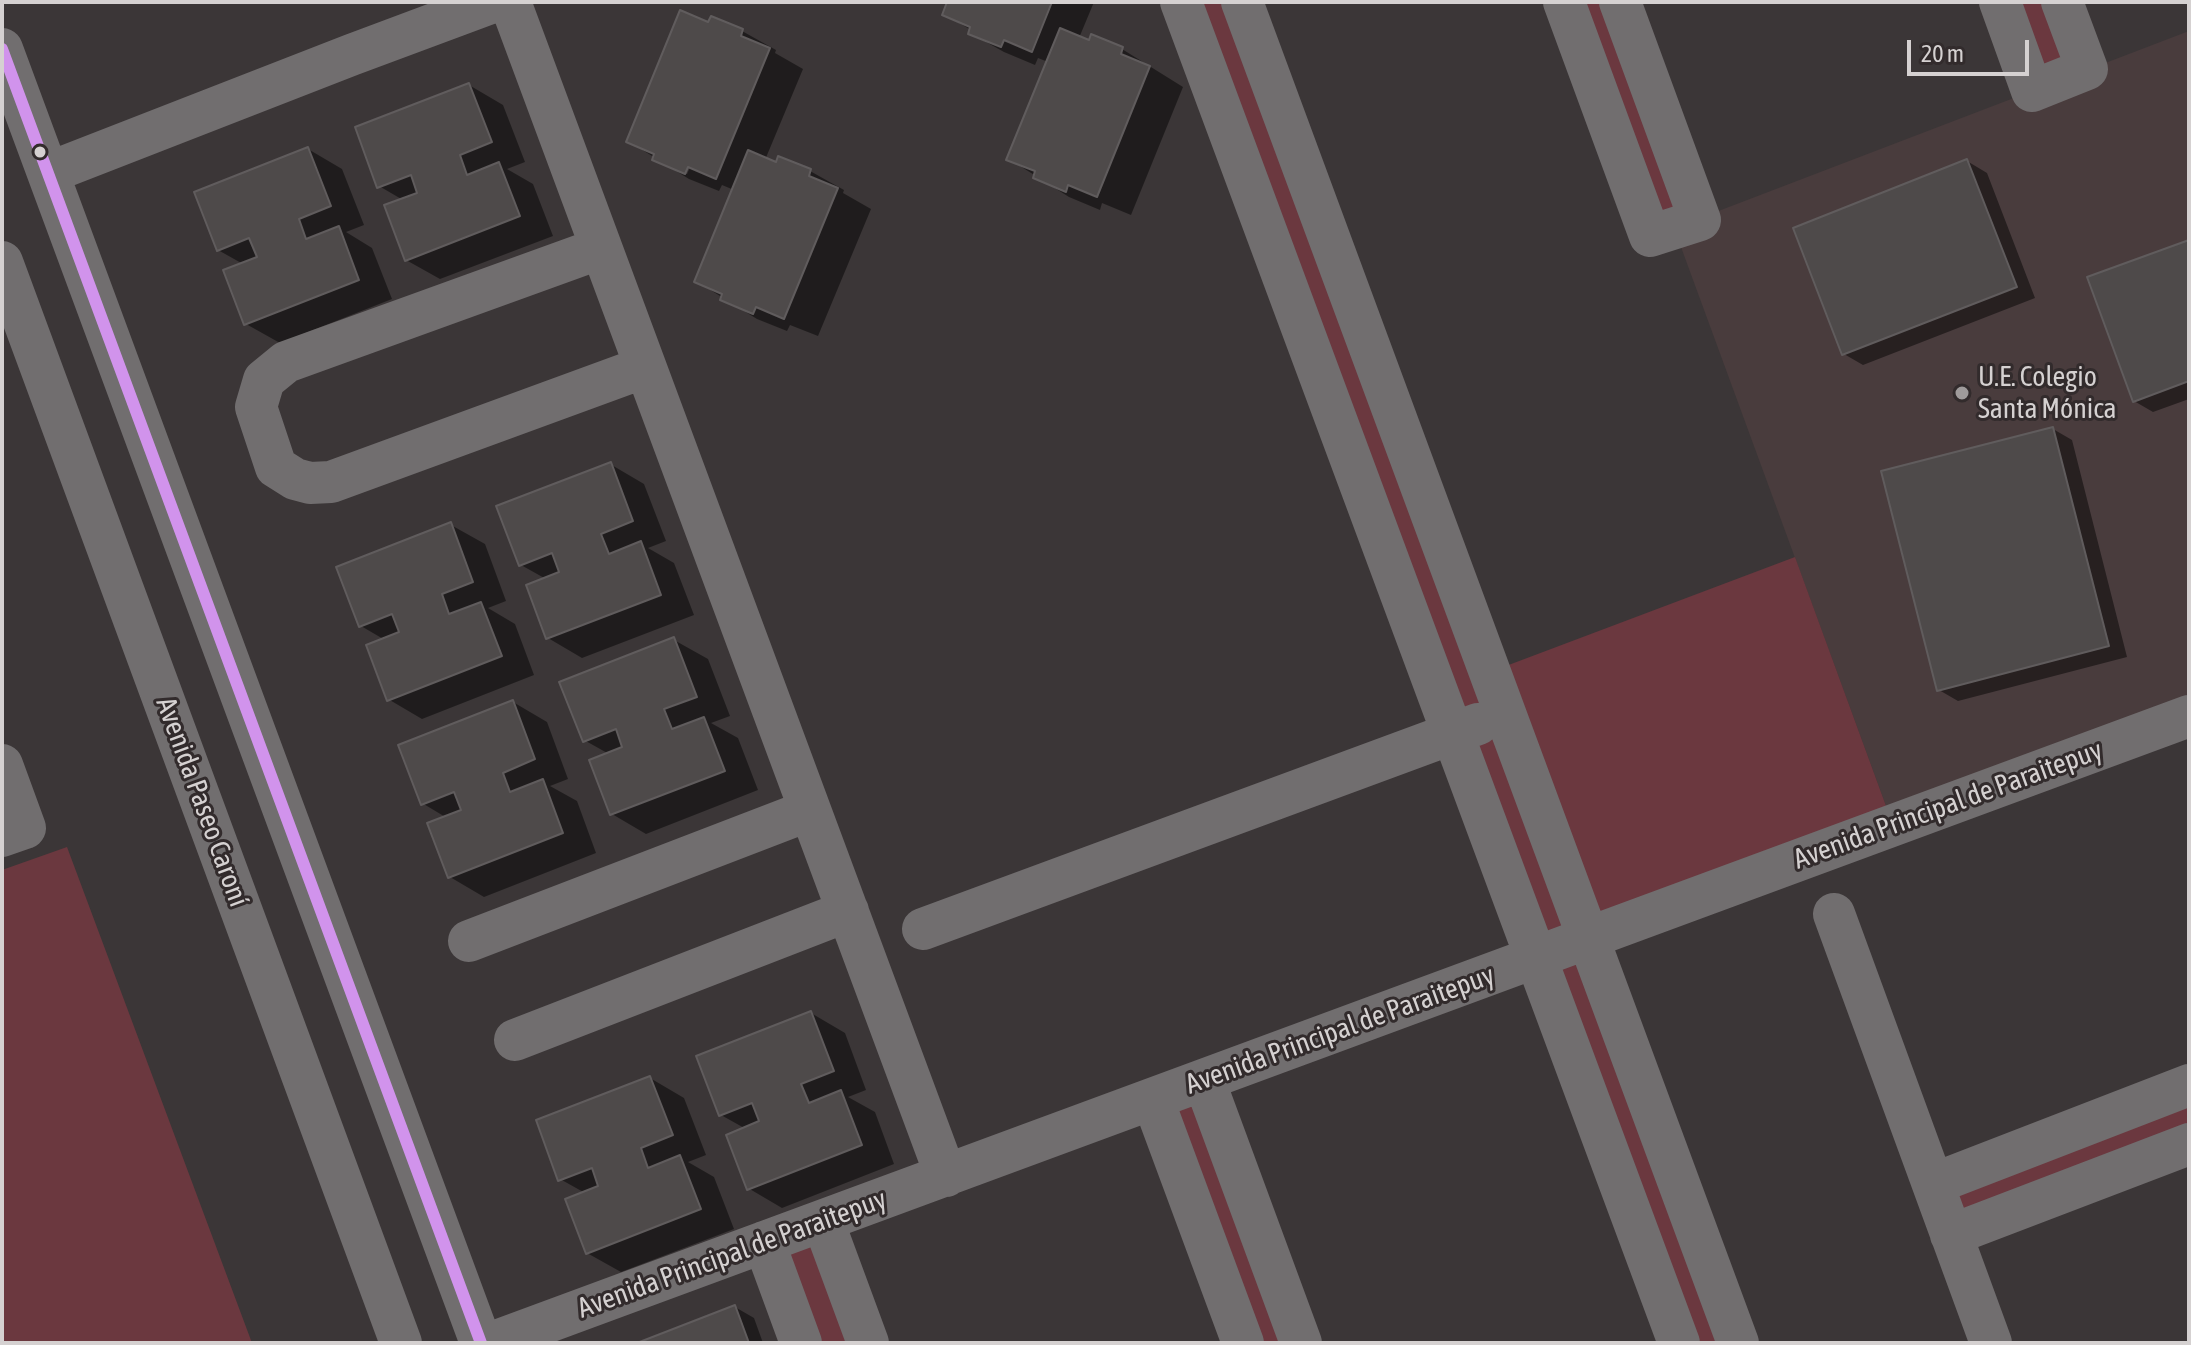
<!DOCTYPE html>
<meta charset="utf-8">
<style>
body{margin:0}
#map{position:relative;width:2191px;height:1345px;overflow:hidden;background:#3b3637;font-family:"Asap Condensed",sans-serif}
canvas{display:block}
.frame{position:absolute;inset:0;border:4px solid #d5d1d1;pointer-events:none}
.scale{position:absolute;left:1907px;top:40px;width:122px;height:36px;box-sizing:border-box;border:4px solid #d5d1d1;border-top:0;padding-left:10px;font-size:24px;line-height:28px;white-space:nowrap;color:#d5d1d1;-webkit-text-stroke:6px #322b2c;paint-order:stroke}
</style>
<div id="map">
<canvas width="2191" height="1345"></canvas>
<div class="frame"></div>
<div class="scale">20 m</div>
</div>
<script>
const g = document.querySelector('canvas').getContext('2d');
g.lineJoin = 'round';
function fill(path, color) {
  g.fillStyle = color;
  g.fill(path, 'evenodd');
}
function toPath(rows) {
  const path = new Path2D();
  for (const r of rows) {
    path.moveTo(r[0], r[1]);
    for (let i = 2; i < r.length; i += 2) path.lineTo(r[i], r[i + 1]);
  }
  return path;
}
function strokePath(path, color, width, dash) {
  g.strokeStyle = color;
  g.lineWidth = width;
  g.lineCap = dash ? 'butt' : 'round';
  g.setLineDash(dash || []);
  g.stroke(path);
}
function write(font, color, halo, rows, align = 'center') {
  g.font = font + ' "Asap Condensed",sans-serif';
  g.lineWidth = 6;
  g.setLineDash([]);
  g.textBaseline = 'middle';
  g.strokeStyle = halo;
  g.fillStyle = color;
  for (const [text, x, y, turn = 0] of rows) {
    g.save();
    g.translate(x, y);
    g.rotate((+turn || 0) * Math.PI / 180);
    g.textAlign = isNaN(turn) ? turn : align;
    if (halo) g.strokeText(text, 0, 0);
    g.fillText(text, 0, 0);
    g.restore();
  }
}
fill(toPath([
 [2189,31,2189,716,1893,825,1674,228]
]), '#493c3d');
fill(toPath([
 [1181,2,1242,2,1490,672,1795,557,1893,825,1589,939,1738,1343,1679,1343],
 [1564,2,1620,2,1700,220,1650,236],
 [2000,2,2062,2,2087,69,2032,91],
 [67,847,252,1343,2,1343,2,870],
 [1204,1080,1301,1343,1243,1343,1153,1100],
 [2189,1085,2189,1144,1951,1235,1933,1184],
 [823,1221,868,1343,801,1343,764,1242]
]), '#6b383f');
fill(toPath([
 [949,2,1094,2,1079,38,1122,49,1183,87,1131,215,1102,203,1100,210,1069,197,1009,159,1048,62,1038,58,1035,65,1004,52,970,33,971,30,944,14],
 [709,25,742,31,776,50,775,53,803,69,765,160,810,171,844,190,843,193,871,209,818,336,790,325,787,331,757,319,696,281,734,190,722,185,719,191,689,179,628,141],
 [690,157,694,159,687,174,682,174],
 [469,85,503,105,525,162,507,169,533,184,553,236,440,279,406,260,403,200,379,186],
 [308,149,342,169,364,225,346,232,372,248,392,299,280,343,246,324,243,264,218,250],
 [1967,161,1987,173,2035,298,1863,365,1844,354],
 [2189,242,2189,399,2153,412,2134,401],
 [2053,429,2072,440,2127,657,1958,701,1939,690],
 [610,464,644,484,666,541,648,548,674,563,694,615,582,658,548,638,546,579,521,565],
 [451,525,485,544,506,601,488,608,515,624,534,675,422,719,388,699,385,640,361,626],
 [674,640,708,659,730,716,711,723,738,738,758,790,646,834,612,814,609,754,584,740],
 [513,702,547,722,568,779,550,786,577,801,596,853,484,897,450,877,447,818,422,803],
 [811,1013,845,1033,866,1090,848,1097,875,1112,894,1164,782,1208,748,1188,746,1129,721,1115],
 [650,1078,684,1098,706,1155,688,1162,714,1177,734,1229,621,1272,587,1253,585,1193,560,1179],
 [735,1307,754,1318,763,1343,643,1343]
]), '#0007');
const building = toPath([
 [947,2,1052,2,1032,52,1004,40,1001,47,968,34,970,27,942,15,947,2],
 [680,10,708,22,711,16,743,29,741,36,770,48,716,179,688,167,685,174,652,160,654,154,626,142,680,10],
 [1060,28,1089,40,1091,34,1123,47,1121,54,1150,66,1097,197,1068,185,1066,192,1033,178,1035,171,1006,160,1060,28],
 [469,83,492,142,460,155,467,175,499,162,520,216,405,261,384,205,417,193,411,175,377,188,355,127,469,83],
 [308,147,331,206,299,219,306,239,339,226,359,280,244,325,223,270,257,257,249,238,217,251,194,192,308,147],
 [748,150,776,162,778,156,811,169,809,176,838,188,784,319,756,307,753,314,720,300,722,294,694,282,748,150],
 [1967,159,2017,287,1842,355,1793,228,1967,159],
 [2189,240,2189,381,2133,402,2087,277,2189,240],
 [2053,427,2109,646,1937,691,1881,471,2053,427],
 [611,462,633,521,601,534,609,554,641,541,661,595,546,639,526,585,559,572,552,553,519,566,496,506,611,462],
 [451,522,473,582,442,594,449,614,481,602,502,656,387,701,366,645,399,632,392,614,359,627,336,567,451,522],
 [674,637,697,697,664,709,672,729,704,717,725,771,610,815,589,760,622,747,616,729,583,742,559,682,674,637],
 [513,700,535,759,503,773,510,792,543,779,563,833,448,878,427,823,461,810,454,792,421,805,398,745,513,700],
 [811,1011,834,1071,801,1084,809,1103,841,1090,862,1145,747,1190,726,1135,759,1121,752,1103,719,1116,696,1056,811,1011],
 [650,1076,673,1135,641,1148,648,1168,680,1155,701,1209,586,1254,565,1199,598,1186,592,1168,558,1181,536,1120,650,1076],
 [735,1305,749,1343,637,1343,735,1305]
]);
fill(building, '#4e4a4a');
strokePath(building, '#605c5d', 2);
strokePath(toPath([
 [510,2,946,1176],
 [1181,2,1679,1343],
 [1242,2,1738,1343],
 [1564,2,1650,236,1700,220,1620,2],
 [2000,2,2032,91,2087,69,2062,2],
 [2,49,481,1343],
 [48,173,351,55,493,2],
 [601,248,286,362,264,380,256,407,276,467,295,479,310,483,331,482,645,367],
 [2,262,401,1343],
 [2,765,25,828,2,836],
 [1834,914,1991,1343],
 [923,929,1478,724],
 [469,941,810,810],
 [515,1040,848,911],
 [1204,1080,1301,1343],
 [1153,1100,1243,1343],
 [1933,1184,2189,1085],
 [823,1221,868,1343],
 [1951,1235,2189,1144],
 [764,1242,801,1343],
 [491,1343,2189,716]
]), '#716e6f', 42);
strokePath(toPath([
 [2,49,481,1343]
]), '#d193ec', 12);
for (const [x, y, r, color] of [
 [40,152,7,"#d5d1d1"],
 [1962,393,8,"#9f9b9b"]
]) {
  const dot = new Path2D();
  dot.arc(x, y, r, 0, 2 * Math.PI);
  g.fillStyle = color;
  g.fill(dot);
  strokePath(dot, '#322b2c', 3);
}
write('28px', '#d5d1d1', '#322b2c', [
 ["U.E. Colegio",1978,377],
 ["Santa Mónica",1978,409]
], 'left');
write('28px', '#d5d1d1', '#322b2c', [
 ["Avenida Paseo Caroní",202,802,70],
 ["Avenida Principal de Paraitepuy",1948,805,-20],
 ["Avenida Principal de Paraitepuy",1340,1030,-20],
 ["Avenida Principal de Paraitepuy",732,1254,-20]
]);
</script>
